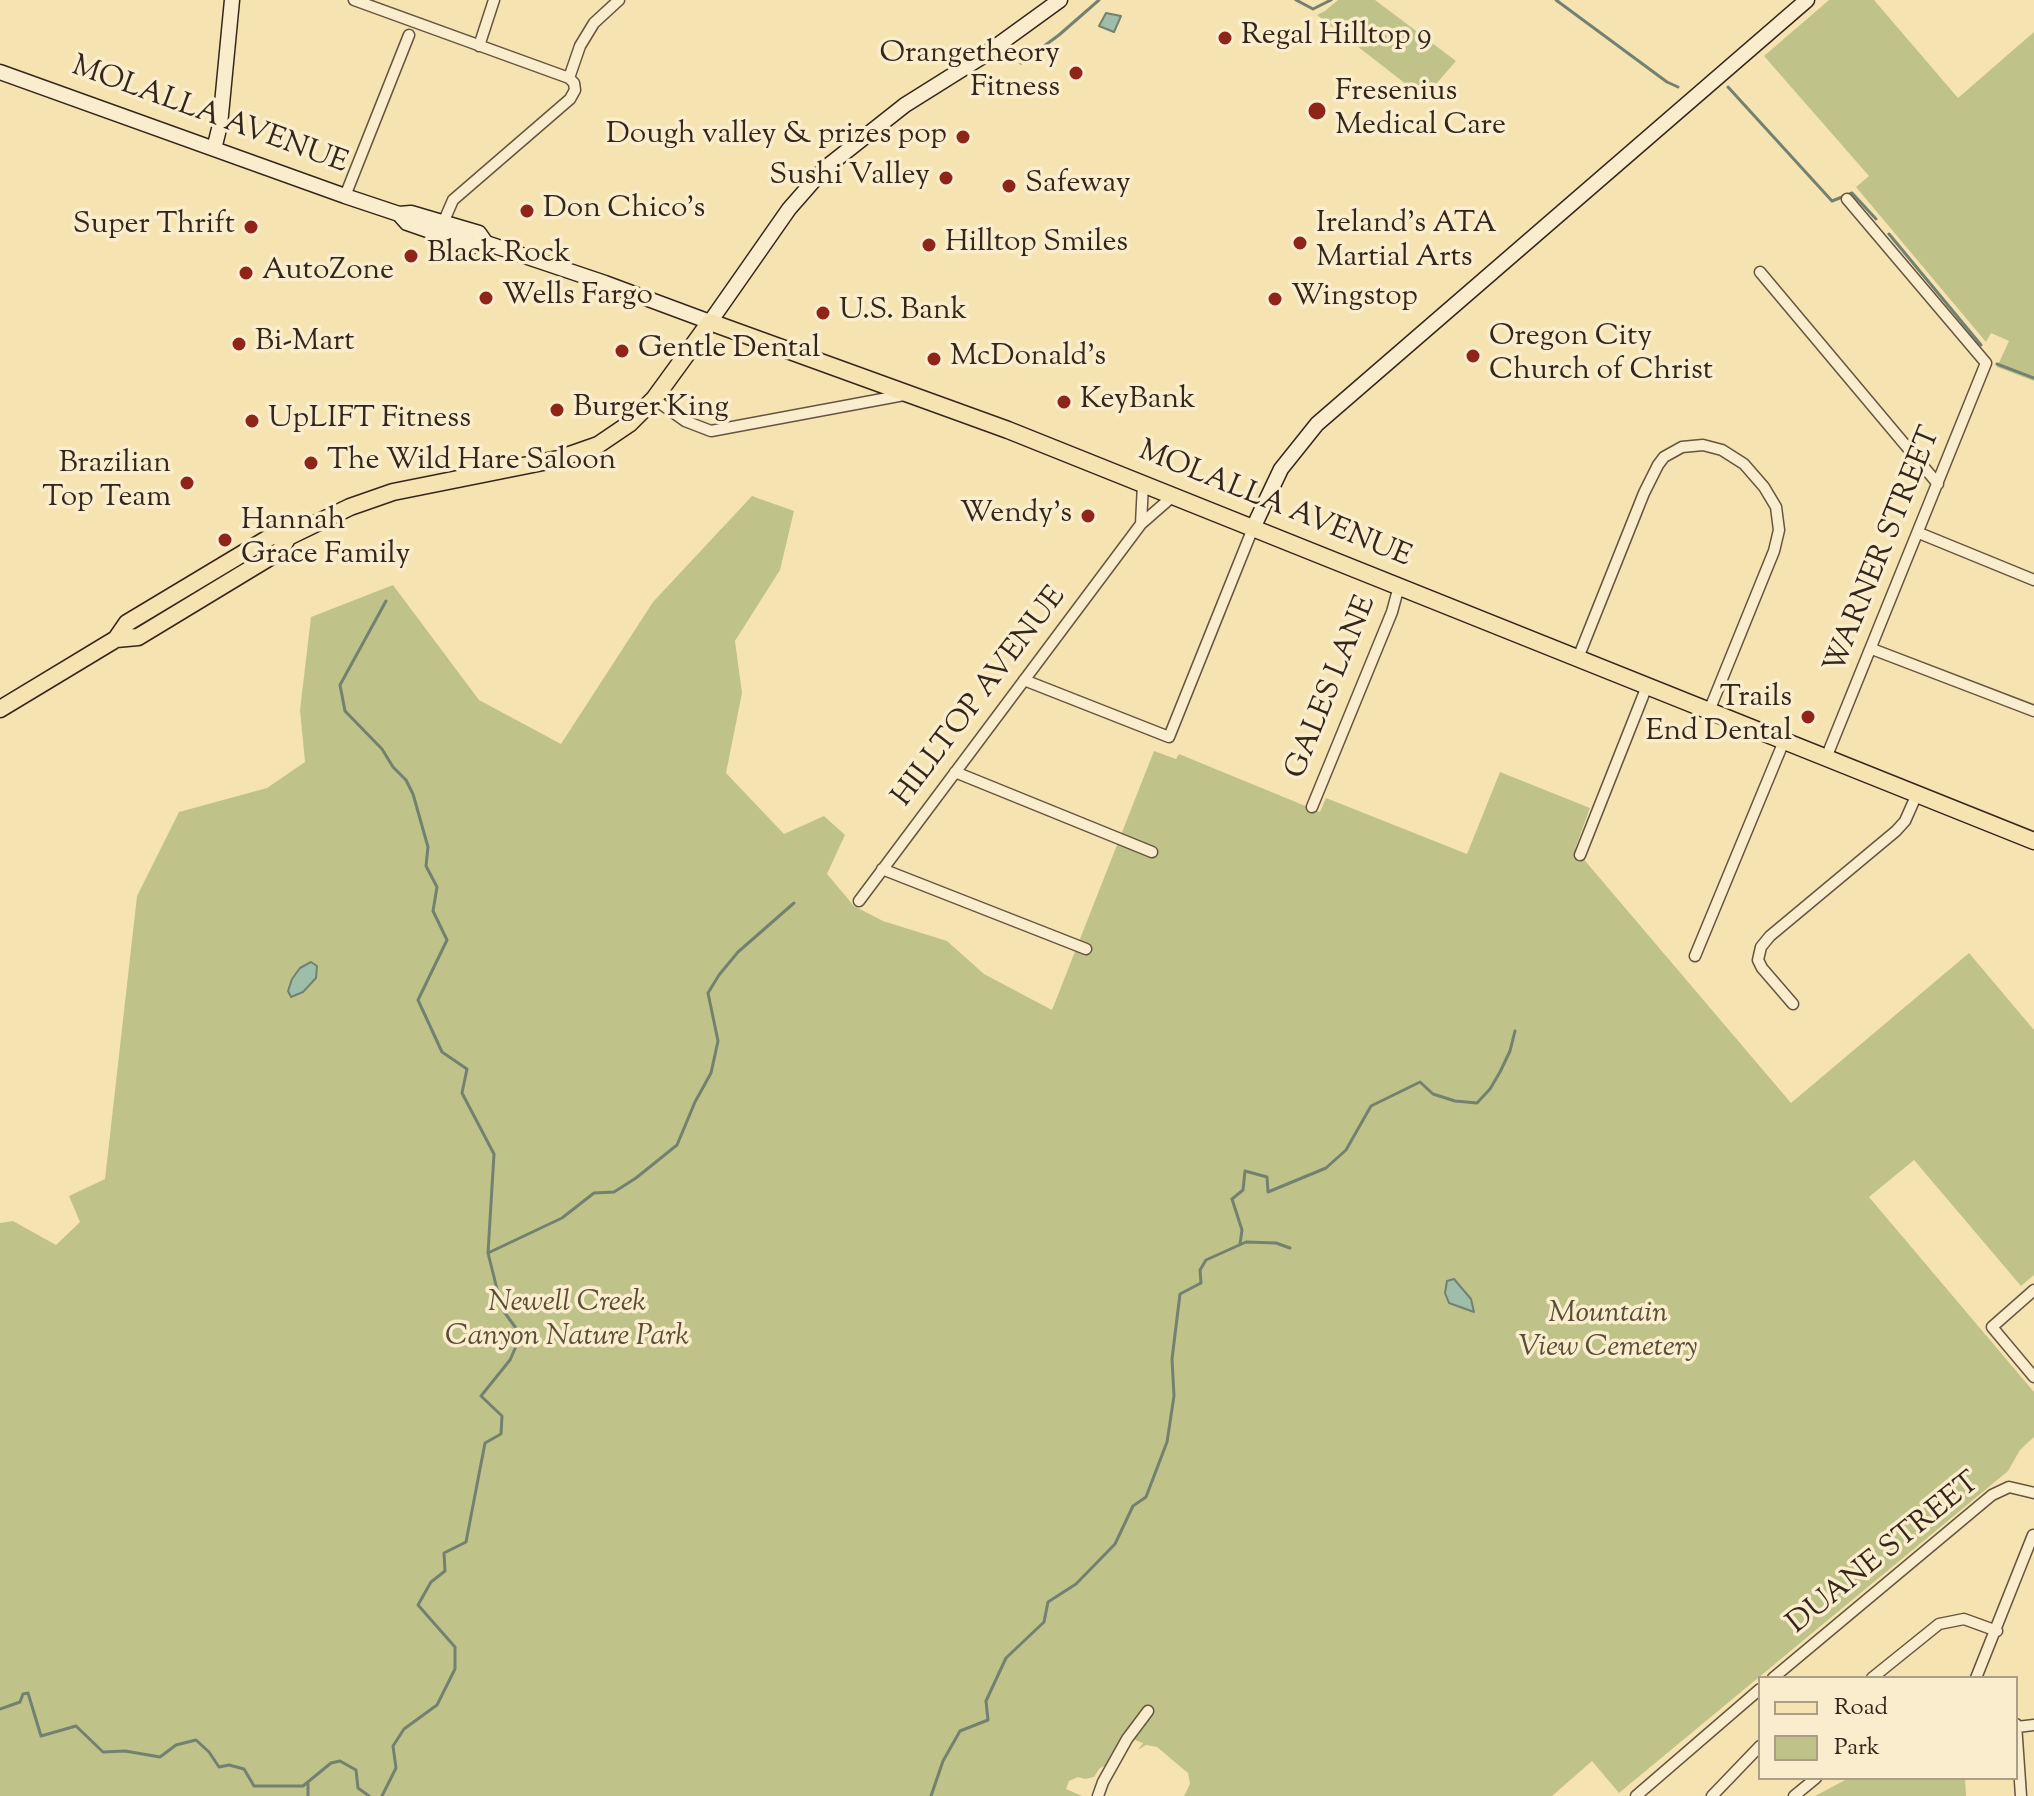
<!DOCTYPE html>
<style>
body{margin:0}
#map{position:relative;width:2034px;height:1796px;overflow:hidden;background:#f6e3b2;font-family:"Sorts Mill Goudy",serif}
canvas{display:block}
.legend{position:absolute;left:1758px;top:1676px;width:260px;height:104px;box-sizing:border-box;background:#f9edcd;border:2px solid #ab9d86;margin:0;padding:10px 14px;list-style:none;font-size:24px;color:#35261b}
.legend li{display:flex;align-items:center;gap:16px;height:40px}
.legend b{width:40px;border:2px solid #ab9d86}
</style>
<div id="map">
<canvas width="2034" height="1796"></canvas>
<ul class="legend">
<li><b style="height:10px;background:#f6e3b2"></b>Road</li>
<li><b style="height:22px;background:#c0c389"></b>Park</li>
</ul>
</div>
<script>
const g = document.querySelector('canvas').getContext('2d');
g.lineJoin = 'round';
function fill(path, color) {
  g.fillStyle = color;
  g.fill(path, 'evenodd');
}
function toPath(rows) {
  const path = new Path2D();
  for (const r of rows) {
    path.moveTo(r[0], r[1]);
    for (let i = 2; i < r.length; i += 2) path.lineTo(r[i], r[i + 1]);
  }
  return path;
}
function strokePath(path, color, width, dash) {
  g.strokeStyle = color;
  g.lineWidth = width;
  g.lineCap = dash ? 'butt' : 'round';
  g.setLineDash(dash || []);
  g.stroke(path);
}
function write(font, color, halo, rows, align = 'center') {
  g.font = font + ' "Sorts Mill Goudy",serif';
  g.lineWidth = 7;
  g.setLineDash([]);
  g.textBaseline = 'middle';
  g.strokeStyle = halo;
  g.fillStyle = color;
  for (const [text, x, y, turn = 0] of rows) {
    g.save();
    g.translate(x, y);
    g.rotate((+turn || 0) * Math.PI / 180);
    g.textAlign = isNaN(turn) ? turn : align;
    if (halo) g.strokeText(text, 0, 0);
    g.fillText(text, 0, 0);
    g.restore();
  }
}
fill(toPath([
 [1338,0,1375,0,1456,61,1424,98,1317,15,1325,11],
 [1829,0,1874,0,1958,98,2034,32,2034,381,1997,367,2009,341,1991,333,1986,342,1856,187,1869,176,1764,56],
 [752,496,794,511,780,570,735,641,742,693,726,773,784,834,824,816,845,835,827,874,854,906,883,921,947,941,984,974,1052,1010,1154,751,1176,759,1179,754,1320,812,1326,798,1467,854,1500,772,1590,808,1575,849,1791,1103,1969,953,2034,1030,2034,1275,2021,1286,1914,1160,1869,1197,2034,1392,2034,1437,2020,1450,2008,1471,1619,1793,1592,1761,1552,1796,1184,1796,1190,1784,1188,1773,1157,1747,1146,1745,1138,1750,1143,1743,1132,1739,1113,1763,1100,1768,1094,1777,1085,1779,1078,1777,1069,1781,1066,1789,1082,1796,0,1796,0,1223,13,1221,56,1245,80,1222,69,1196,105,1179,137,896,179,812,267,788,305,762,300,710,311,617,393,585,479,700,561,744,653,602],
 [1849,1778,1965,1778,1966,1796,1815,1796]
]), '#c0c389');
const water = toPath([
 [1106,13,1121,16,1114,32,1099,26,1106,13],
 [311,962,317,966,316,978,303,992,291,997,288,991,292,979,300,968,311,962],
 [1454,1279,1471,1299,1474,1312,1449,1303,1445,1293,1447,1281,1454,1279]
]);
fill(water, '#9dbeaa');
strokePath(water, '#738171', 2);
strokePath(toPath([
 [1296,0,1313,9,1331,0],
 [1556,0,1667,82,1678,87],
 [1021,63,1059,35,1099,0],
 [1728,87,1832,201,1852,193,1876,219],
 [1889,234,1981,345],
 [1997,364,2034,378],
 [1240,1244,1242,1230,1232,1199,1243,1190,1245,1171,1267,1177,1268,1192,1326,1168,1346,1150,1371,1106,1420,1082,1433,1094,1455,1101,1477,1103,1490,1089,1500,1072,1510,1051,1515,1031],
 [488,1253,562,1218,594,1193,614,1192,636,1178,677,1145,695,1102,711,1073,718,1041,708,993,719,975,738,952,794,903],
 [0,1709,20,1702,23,1694,28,1693,41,1736,76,1726,103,1752,125,1751,160,1757,176,1745,196,1740,209,1752,219,1767,229,1765,244,1769,254,1786,303,1786,331,1763,340,1761,356,1770,358,1788,369,1796],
 [308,1784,308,1796],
 [382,1796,396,1768,393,1746,404,1729,437,1705,455,1669,455,1647,418,1605,431,1582,445,1571,444,1553,466,1542,485,1443,501,1434,502,1416,481,1396,510,1360,521,1335,502,1309,488,1253,494,1154,462,1093,467,1069,442,1052,418,1000,447,940,433,911,437,887,426,866,428,847,413,794,406,780,393,767,382,749,345,711,340,685,386,601],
 [931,1796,943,1761,960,1731,988,1720,986,1701,1006,1658,1044,1622,1048,1602,1076,1584,1115,1544,1133,1506,1146,1497,1167,1442,1174,1396,1172,1359,1180,1294,1201,1283,1200,1270,1206,1260,1246,1242,1276,1243,1290,1248]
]), '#738171', 3);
const street = toPath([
 [354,0,569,78],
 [479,46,494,0],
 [345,196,409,35],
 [443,223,453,200,570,99,575,90,574,83,569,78,580,46,594,23,619,0],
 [1760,272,1938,484],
 [654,399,685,421,711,431,904,395],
 [1141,524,1143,484],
 [1919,533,2034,580],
 [1872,649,2034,711],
 [1578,658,1644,493,1658,465,1664,457,1682,447,1703,445,1722,450,1744,464,1764,487,1776,507,1779,530,1774,551,1709,711],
 [1024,680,1169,737,1253,528],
 [1826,758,1986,363,1847,199],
 [955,772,1152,852],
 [1312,807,1392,612,1399,586],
 [1580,855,1647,686],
 [882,869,1086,949],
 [859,901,1141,524,1173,496],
 [1695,956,1784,741],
 [1793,1004,1762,968,1758,960,1761,947,1770,936,1896,831,1905,821,1917,794],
 [2034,1290,1992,1327,2034,1377],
 [1773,1678,1992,1495,2009,1487,2034,1493],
 [1872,1678,1939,1624,1964,1619,1997,1631],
 [1976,1678,2033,1535],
 [2016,1724,2021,1796],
 [2017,1727,2034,1725],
 [1098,1796,1103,1782,1127,1739,1148,1711],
 [1636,1796,1760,1689],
 [1712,1796,1760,1746],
 [1794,1796,1816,1778]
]);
const secondary = toPath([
 [0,72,345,196,399,214,411,213,479,233,486,243],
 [214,149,220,125,232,0],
 [399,214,407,223,473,246,486,243,605,283,710,322,789,209,824,169,905,105,980,58,1060,0],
 [1253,528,1281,469,1317,424,1807,0]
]);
const primary = toPath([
 [116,639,138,637,280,551,288,537],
 [0,709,116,639,127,623,272,536,288,537,350,507,393,492,558,459,598,445,629,424,654,399,710,322,1008,430,2034,841]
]);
strokePath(street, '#655541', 13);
strokePath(secondary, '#35261b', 17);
strokePath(primary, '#35261b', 19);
strokePath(street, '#f9edcd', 10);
strokePath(secondary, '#f9edcd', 14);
strokePath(primary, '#f6e3b2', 16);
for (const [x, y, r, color] of [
 [1225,38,8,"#8f2418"],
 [1076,73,8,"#8f2418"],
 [1317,111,10,"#8f2418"],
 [963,137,8,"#8f2418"],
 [946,178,8,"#8f2418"],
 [1009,186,8,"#8f2418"],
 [527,211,8,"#8f2418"],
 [251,227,8,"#8f2418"],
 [1300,243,8,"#8f2418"],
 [929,245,8,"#8f2418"],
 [411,256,8,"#8f2418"],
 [246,273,8,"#8f2418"],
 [486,298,8,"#8f2418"],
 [1275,299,8,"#8f2418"],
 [823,313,8,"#8f2418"],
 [239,344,8,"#8f2418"],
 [622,351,8,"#8f2418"],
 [1473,356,8,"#8f2418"],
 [934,359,8,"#8f2418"],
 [1064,402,8,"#8f2418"],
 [557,410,8,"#8f2418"],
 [252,421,8,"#8f2418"],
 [311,463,8,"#8f2418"],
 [187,483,8,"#8f2418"],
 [1088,516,8,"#8f2418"],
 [225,540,8,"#8f2418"],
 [1808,717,8,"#8f2418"]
]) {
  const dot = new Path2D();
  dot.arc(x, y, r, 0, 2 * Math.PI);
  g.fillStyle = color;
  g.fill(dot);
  strokePath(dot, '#f9edcd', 3);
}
write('30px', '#35261b', '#f9edcd', [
 ["Regal Hilltop 9",1241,38],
 ["Orangetheory",1060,56,"right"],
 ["Fitness",1060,90,"right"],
 ["Fresenius",1335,94],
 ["Medical Care",1335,128],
 ["Dough valley & prizes pop",947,137,"right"],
 ["Sushi Valley",930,178,"right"],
 ["Safeway",1025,186],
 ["Don Chico's",543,211],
 ["Ireland's ATA",1316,226],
 ["Martial Arts",1316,260],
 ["Super Thrift",235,227,"right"],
 ["Hilltop Smiles",945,245],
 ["Black Rock",427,256],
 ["AutoZone",262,273],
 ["Wells Fargo",502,298],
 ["Wingstop",1291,299],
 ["U.S. Bank",839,313],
 ["Oregon City",1489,339],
 ["Church of Christ",1489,373],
 ["Bi-Mart",255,344],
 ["Gentle Dental",638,351],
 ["McDonald's",950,359],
 ["KeyBank",1080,402],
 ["Burger King",573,410],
 ["UpLIFT Fitness",268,421],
 ["The Wild Hare Saloon",327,463],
 ["Brazilian",171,466,"right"],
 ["Top Team",171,500,"right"],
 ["Wendy's",1072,516,"right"],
 ["Hannah",241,523],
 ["Grace Family",241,557],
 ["Trails",1792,700,"right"],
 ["End Dental",1792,734,"right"]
], 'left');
write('30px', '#35261b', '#f9edcd', [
 ["MOLALLA AVENUE",209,117,20],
 ["MOLALLA AVENUE",1274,506,22],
 ["WARNER STREET",1885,551,-68],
 ["GALES LANE",1333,688,-68],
 ["HILLTOP AVENUE",981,698,-53],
 ["DUANE STREET",1885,1555,-39]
]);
write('italic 30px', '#584d36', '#f9edcd', [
 ["Newell Creek",567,1305],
 ["Canyon Nature Park",567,1339],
 ["Mountain",1608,1316],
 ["View Cemetery",1608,1350]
]);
</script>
